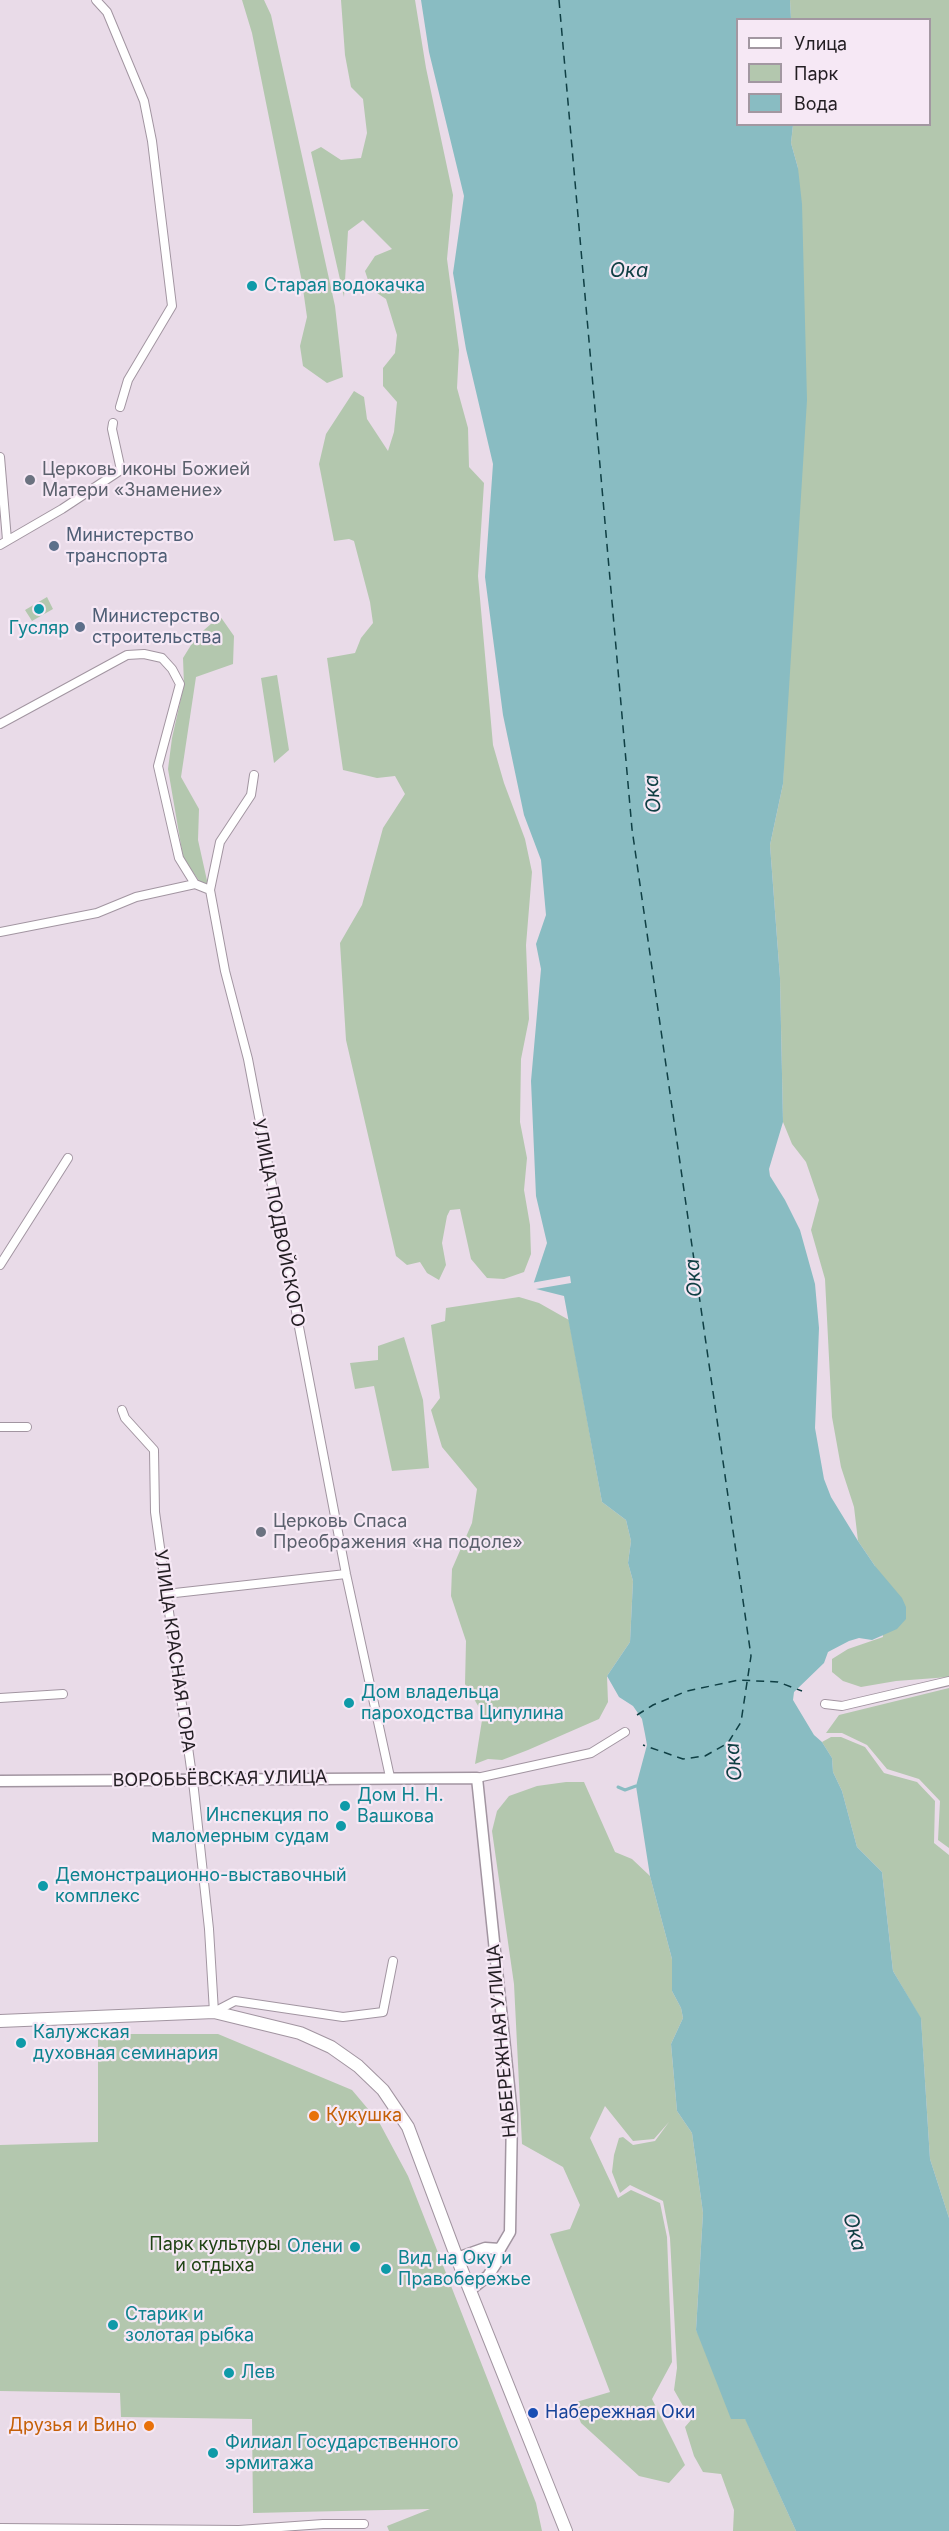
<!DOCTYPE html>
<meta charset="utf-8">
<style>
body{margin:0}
#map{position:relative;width:949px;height:2531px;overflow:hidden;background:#e9dbe8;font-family:Inter,sans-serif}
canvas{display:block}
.legend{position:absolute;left:736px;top:18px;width:195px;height:108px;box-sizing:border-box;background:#f6e8f5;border:2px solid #a297a1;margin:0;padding:8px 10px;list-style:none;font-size:18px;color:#231e23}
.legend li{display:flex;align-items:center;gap:12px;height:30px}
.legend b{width:30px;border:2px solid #a297a1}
</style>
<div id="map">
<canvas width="949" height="2531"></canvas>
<ul class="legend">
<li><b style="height:8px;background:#fff"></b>Улица</li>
<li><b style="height:16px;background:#b3c7ae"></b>Парк</li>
<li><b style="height:16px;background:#89bcc2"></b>Вода</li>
</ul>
</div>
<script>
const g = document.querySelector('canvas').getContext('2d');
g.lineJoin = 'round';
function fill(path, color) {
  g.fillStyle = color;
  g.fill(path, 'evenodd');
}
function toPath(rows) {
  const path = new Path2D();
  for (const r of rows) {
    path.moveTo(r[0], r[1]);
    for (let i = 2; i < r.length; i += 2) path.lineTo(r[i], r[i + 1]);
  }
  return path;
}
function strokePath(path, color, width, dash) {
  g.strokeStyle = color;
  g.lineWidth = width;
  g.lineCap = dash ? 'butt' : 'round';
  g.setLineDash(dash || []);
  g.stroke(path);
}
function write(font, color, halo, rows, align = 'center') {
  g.font = font + ' Inter,sans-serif';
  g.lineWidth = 4.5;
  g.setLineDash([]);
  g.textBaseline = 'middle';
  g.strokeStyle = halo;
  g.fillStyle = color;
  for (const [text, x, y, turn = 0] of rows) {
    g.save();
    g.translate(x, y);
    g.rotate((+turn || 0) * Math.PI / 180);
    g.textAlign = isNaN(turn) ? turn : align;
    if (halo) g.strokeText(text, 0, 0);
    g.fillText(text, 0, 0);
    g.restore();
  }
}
fill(toPath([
 [242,0,264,0,271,15,335,306,343,377,327,383,303,366,300,346,307,317,302,282,252,33],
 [341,0,415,0,426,68,453,195,447,259,459,350,457,388,468,428,469,467,484,483,478,576,493,745,504,783,525,839,532,872,526,945,529,1019,521,1059,520,1122,527,1158,524,1190,530,1225,531,1254,524,1272,504,1279,487,1278,471,1259,460,1209,450,1210,447,1216,442,1243,446,1265,439,1280,427,1273,420,1262,407,1265,396,1256,346,1040,340,943,362,905,383,828,405,794,395,776,377,778,343,770,327,658,355,653,361,638,373,623,370,602,354,541,349,539,334,541,319,464,326,434,354,391,364,397,367,419,388,451,394,432,397,402,383,386,383,368,395,353,397,335,386,299,371,289,365,271,375,256,392,249,363,220,348,231,344,297,311,152,321,147,341,160,361,158,367,133,363,99,351,87,345,55],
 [790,0,949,0,949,1677,896,1681,861,1687,843,1681,832,1672,832,1659,848,1649,883,1637,875,1566,858,1541,854,1507,841,1467,832,1417,825,1279,811,1230,819,1200,806,1162,792,1144,783,1122,780,978,770,845,783,784,798,168,791,143,793,125,930,124,930,20,791,19],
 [47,597,53,609,32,621,25,610],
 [220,616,234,636,233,664,196,677,181,777,199,809,198,840,208,885,199,881,183,857,168,769,172,738,184,685,183,658,196,637],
 [277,675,289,750,274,763,261,678],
 [519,1297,539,1303,569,1320,602,1502,626,1520,631,1541,628,1563,633,1581,630,1642,607,1676,608,1702,599,1719,528,1750,502,1760,488,1759,475,1764,483,1714,465,1684,466,1641,451,1596,452,1569,472,1523,477,1489,442,1447,431,1410,440,1398,431,1325,445,1321,446,1308],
 [404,1337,423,1400,429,1468,392,1471,374,1386,355,1389,350,1363,378,1360,378,1346],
 [949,1688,949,1848,938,1840,940,1801,919,1779,887,1769,867,1745,842,1733,826,1733,839,1715],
 [831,1737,841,1737,865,1747,884,1773,917,1782,935,1801,934,1843,949,1855,949,2218,930,2159,921,2019,893,1971,882,1872,857,1847,842,1791,833,1772,832,1758,822,1742],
 [566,1782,584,1782,615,1852,632,1859,650,1876,672,1959,672,1991,681,2008,683,2018,671,2044,677,2111,692,2133,703,2213,696,2330,745,2418,796,2531,733,2531,734,2510,721,2474,703,2472,694,2456,685,2427,691,2420,674,2390,677,2368,670,2238,663,2201,630,2185,620,2193,612,2172,614,2155,619,2138,623,2137,633,2145,655,2141,669,2122,654,2139,633,2141,605,2106,590,2138,618,2198,631,2190,660,2203,667,2237,672,2362,652,2399,685,2465,669,2483,639,2476,581,2423,573,2403,610,2392,550,2234,570,2229,580,2205,563,2167,522,2144,514,1984,492,1831,497,1811,509,1796,537,1786],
 [98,2034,218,2034,352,2090,379,2122,408,2176,536,2503,542,2531,389,2531,387,2526,430,2509,253,2513,252,2419,121,2417,120,2393,0,2391,0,2145,98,2142]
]), '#b3c7ae');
fill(toPath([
 [421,0,790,0,791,19,738,20,738,124,793,125,791,143,798,168,802,204,807,400,783,784,770,845,780,978,783,1122,769,1169,770,1176,785,1200,800,1230,815,1284,819,1328,815,1428,824,1479,831,1497,858,1541,875,1566,902,1598,906,1607,906,1619,897,1629,872,1640,859,1638,849,1641,828,1652,824,1663,794,1692,793,1700,814,1735,822,1742,832,1758,833,1772,842,1791,857,1847,882,1872,893,1971,921,2018,930,2159,949,2218,949,2531,796,2531,745,2419,731,2419,696,2330,703,2213,692,2133,677,2111,671,2044,683,2018,681,2008,672,1991,672,1959,650,1876,636,1786,647,1745,645,1734,642,1719,633,1706,619,1697,607,1676,630,1642,633,1581,628,1563,631,1541,626,1520,602,1502,564,1296,532,1288,547,1243,536,1196,531,1081,541,969,536,944,546,915,541,860,524,815,503,715,485,577,493,464,466,349,453,273,464,196,429,52]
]), '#89bcc2');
fill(toPath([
 [570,1276,571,1283,530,1290,531,1283]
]), '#e9dbe8');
strokePath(toPath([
 [618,1787,625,1790,636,1786]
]), '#89bcc2', 3);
strokePath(toPath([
 [559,0,632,829,751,1656,741,1722,728,1743,705,1756,683,1759,643,1745],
 [637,1715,653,1705,687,1691,739,1680,778,1682,802,1691]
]), '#0f3f44', 1.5, [8, 6]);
const minor = toPath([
 [96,0,107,12,144,101,152,141,172,306,128,380,120,407],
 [0,457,7,540],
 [0,545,62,509,121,470,112,429,113,423],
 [0,724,127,655,144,654,162,658,172,669,180,684,158,766,179,858,195,884,210,890,225,971,248,1059,346,1574,390,1777],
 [210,890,220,842,251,795,254,775],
 [0,932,97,913,136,897,195,884],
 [0,1265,68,1158],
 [122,1410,125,1418,154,1450,155,1512,194,1790,209,1929,214,2012,235,2001,343,2017,383,2012,393,1961],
 [0,1427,27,1427],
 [166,1594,346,1574],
 [0,1698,63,1694],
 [825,1704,842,1706,949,1681],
 [477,1778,591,1753,625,1732],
 [0,2528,239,2530,323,2524,364,2524]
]);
const tertiary = toPath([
 [0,1781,477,1778,512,2115,510,2232,500,2249,497,2262,488,2276,470,2290],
 [457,2258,485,2248,500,2249]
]);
const secondary = toPath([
 [0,2021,214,2012,300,2033,331,2047,358,2066,383,2090,408,2127,457,2258,566,2531]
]);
strokePath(minor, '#a295a1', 10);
strokePath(tertiary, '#a295a1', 13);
strokePath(secondary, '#a295a1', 14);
strokePath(minor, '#fff', 8);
strokePath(tertiary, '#fff', 10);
strokePath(secondary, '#fff', 12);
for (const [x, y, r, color] of [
 [252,286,6,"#0f9aa8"],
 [30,480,6,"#6b7280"],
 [54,546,6,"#5c6f8a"],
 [39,609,6,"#0f9aa8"],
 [80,627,6,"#5c6f8a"],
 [261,1532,6,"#6b7280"],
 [349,1703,6,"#0f9aa8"],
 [345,1806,6,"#0f9aa8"],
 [341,1826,6,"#0f9aa8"],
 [43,1886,6,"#0f9aa8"],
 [21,2043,6,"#0f9aa8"],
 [314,2116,6,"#e8710a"],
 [355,2247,6,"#0f9aa8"],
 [386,2269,6,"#0f9aa8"],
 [113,2325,6,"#0f9aa8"],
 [229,2373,6,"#0f9aa8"],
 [533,2413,6,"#1a4fb4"],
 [149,2426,6,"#e8710a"],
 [213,2453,6,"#0f9aa8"]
]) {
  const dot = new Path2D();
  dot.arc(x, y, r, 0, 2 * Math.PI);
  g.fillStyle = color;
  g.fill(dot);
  strokePath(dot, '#f6e8f5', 2);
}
write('18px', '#0d838f', '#f6e8f5', [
 ["Старая водокачка",264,286],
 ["Гусляр",39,629,"center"],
 ["Дом владельца",361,1693],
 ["пароходства Ципулина",361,1714],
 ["Дом Н. Н.",357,1796],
 ["Вашкова",357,1817],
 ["Инспекция по",329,1816,"right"],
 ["маломерным судам",329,1837,"right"],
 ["Демонстрационно-выставочный",55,1876],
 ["комплекс",55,1897],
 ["Калужская",33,2033],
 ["духовная семинария",33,2054],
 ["Олени",343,2247,"right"],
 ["Вид на Оку и",398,2259],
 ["Правобережье",398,2280],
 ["Старик и",125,2315],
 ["золотая рыбка",125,2336],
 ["Лев",241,2373],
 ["Филиал Государственного",225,2443],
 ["эрмитажа",225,2464]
], 'left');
write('18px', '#5b616d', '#f6e8f5', [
 ["Церковь иконы Божией",42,470],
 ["Матери «Знамение»",42,491],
 ["Церковь Спаса",273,1522],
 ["Преображения «на подоле»",273,1543]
], 'left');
write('18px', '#4e5e75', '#f6e8f5', [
 ["Министерство",66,536],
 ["транспорта",66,557],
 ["Министерство",92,617],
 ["строительства",92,638]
], 'left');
write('18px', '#231e23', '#f6e8f5', [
 ["УЛИЦА ПОДВОЙСКОГО",278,1223,79],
 ["УЛИЦА КРАСНАЯ ГОРА",174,1651,82],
 ["ВОРОБЬЁВСКАЯ УЛИЦА",220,1779,-1],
 ["НАБЕРЕЖНАЯ УЛИЦА",502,2041,-95]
]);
write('18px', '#c56008', '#f6e8f5', [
 ["Кукушка",326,2116],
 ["Друзья и Вино",137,2426,"right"]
], 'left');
write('18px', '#1f4314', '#f6e8f5', [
 ["Парк культуры",215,2245],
 ["и отдыха",215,2266]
]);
write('18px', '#164399', '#f6e8f5', [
 ["Набережная Оки",545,2413]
], 'left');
write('italic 20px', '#0f3f44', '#f6e8f5', [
 ["Ока",629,271],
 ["Ока",653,794,-95],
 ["Ока",694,1278,-95],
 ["Ока",734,1762,-95],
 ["Ока",854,2232,74]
]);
</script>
